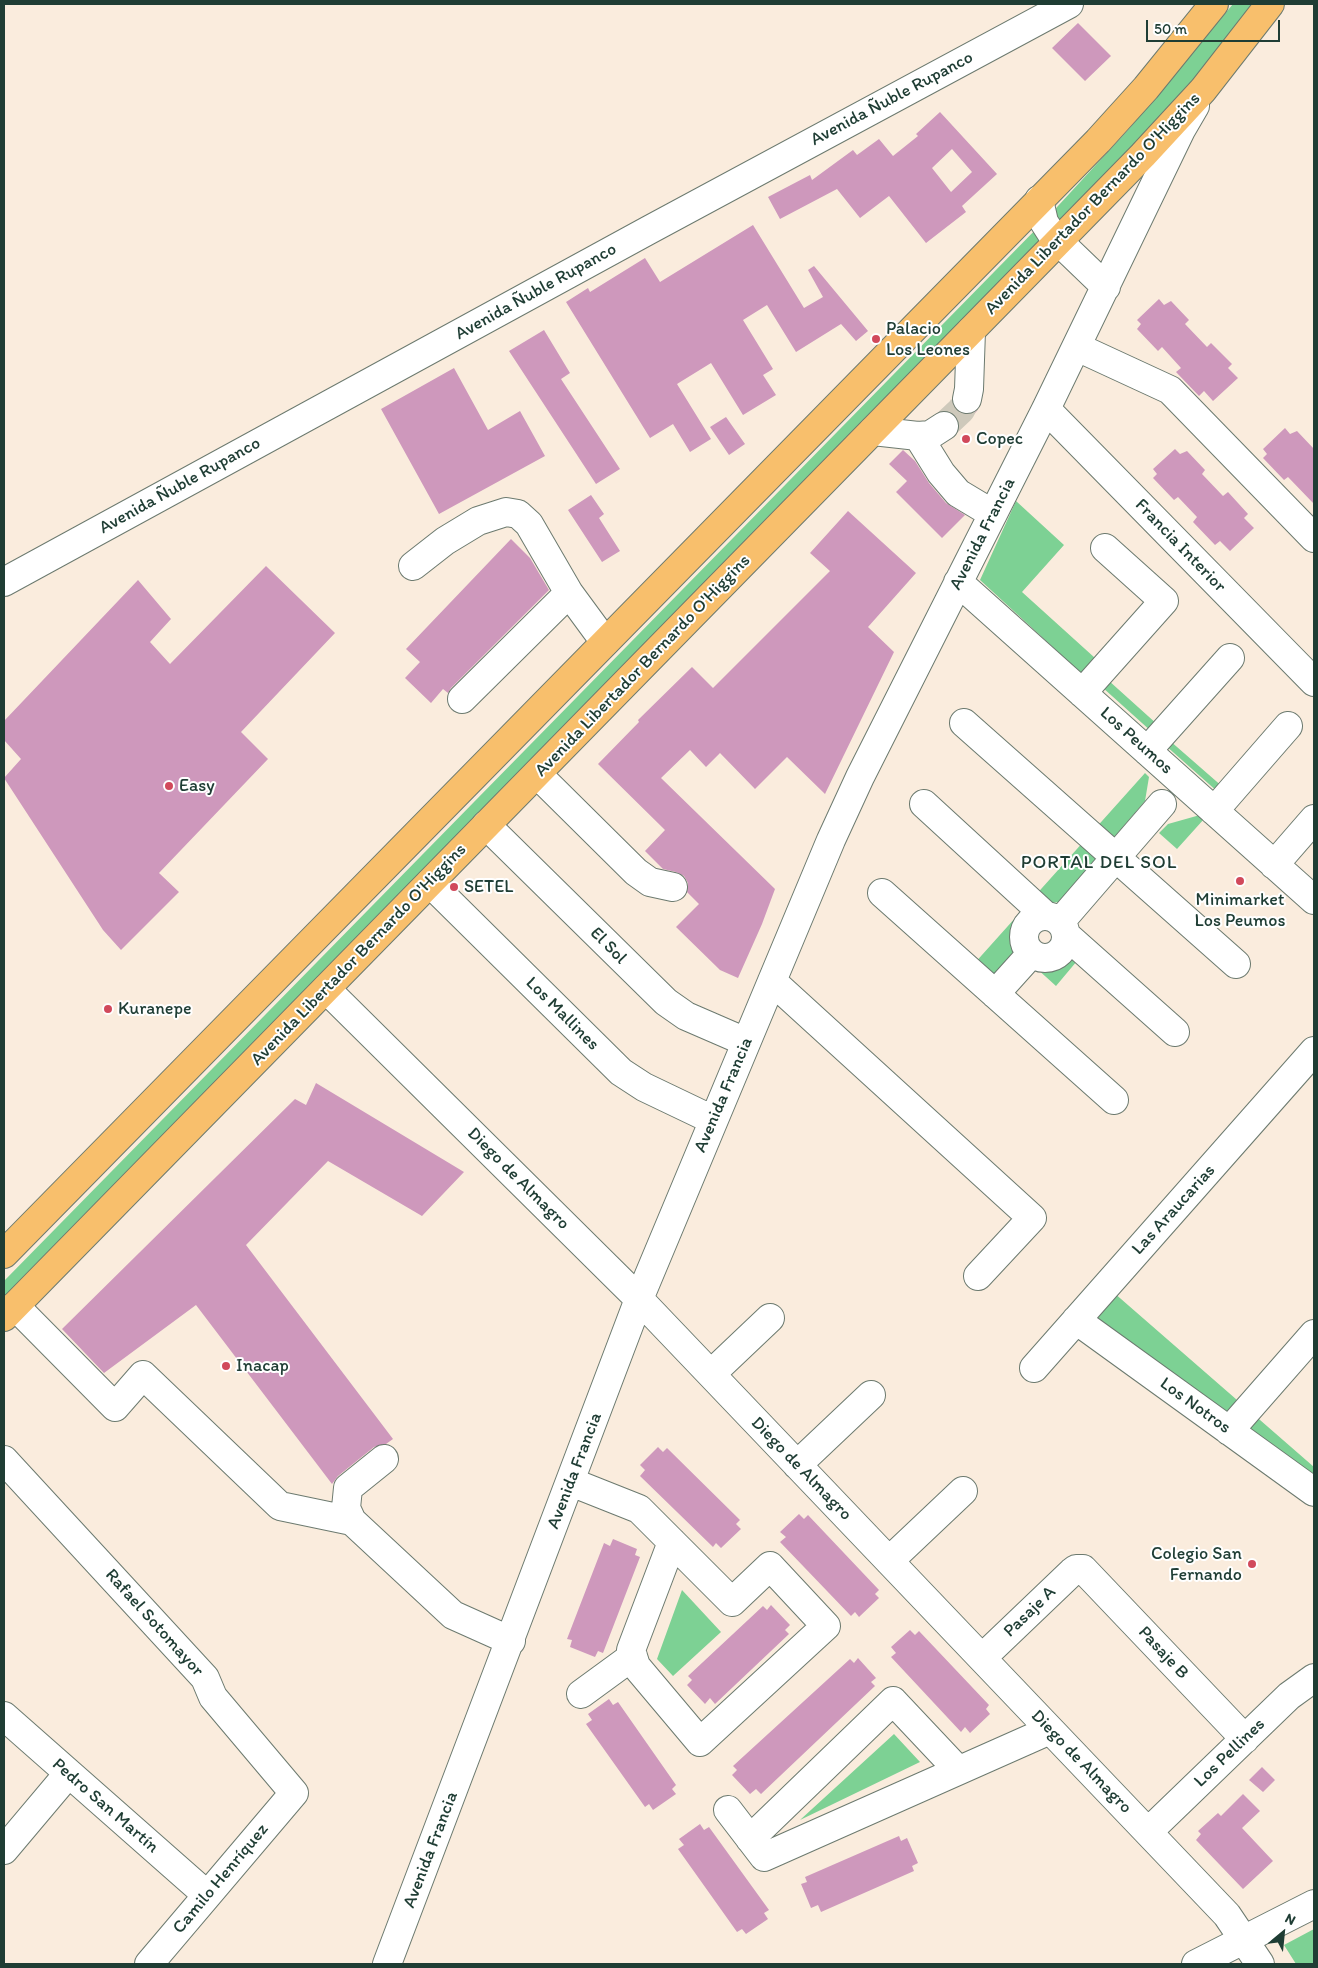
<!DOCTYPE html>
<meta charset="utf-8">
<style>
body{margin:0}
#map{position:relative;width:1318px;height:1968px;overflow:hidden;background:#faecdd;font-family:Itim,sans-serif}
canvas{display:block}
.frame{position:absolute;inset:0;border:5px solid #1f3d34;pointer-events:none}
.north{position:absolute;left:1258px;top:1908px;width:50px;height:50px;-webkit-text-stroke:4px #fff;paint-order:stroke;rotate:28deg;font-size:14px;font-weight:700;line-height:20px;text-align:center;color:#1f3d34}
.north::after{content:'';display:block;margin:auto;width:18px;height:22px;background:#1f3d34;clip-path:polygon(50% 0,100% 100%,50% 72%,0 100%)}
.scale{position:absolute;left:1146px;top:20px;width:134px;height:22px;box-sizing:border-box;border:2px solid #1f3d34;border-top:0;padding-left:6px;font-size:15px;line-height:18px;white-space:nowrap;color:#1f3d34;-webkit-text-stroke:4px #fff;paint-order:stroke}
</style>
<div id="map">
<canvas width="1318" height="1968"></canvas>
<div class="frame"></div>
<div class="north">N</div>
<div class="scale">50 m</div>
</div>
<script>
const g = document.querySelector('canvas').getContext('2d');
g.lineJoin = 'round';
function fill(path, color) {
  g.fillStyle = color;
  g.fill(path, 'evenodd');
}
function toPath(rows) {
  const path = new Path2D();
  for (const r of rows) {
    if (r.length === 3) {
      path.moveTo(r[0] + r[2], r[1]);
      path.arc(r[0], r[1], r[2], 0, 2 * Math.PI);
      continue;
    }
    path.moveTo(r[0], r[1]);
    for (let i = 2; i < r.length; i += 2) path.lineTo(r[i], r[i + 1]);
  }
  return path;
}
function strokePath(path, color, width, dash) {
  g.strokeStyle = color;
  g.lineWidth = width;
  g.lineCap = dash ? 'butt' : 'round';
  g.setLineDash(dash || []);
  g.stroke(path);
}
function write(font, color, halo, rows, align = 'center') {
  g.font = font + ' Itim,sans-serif';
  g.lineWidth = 4;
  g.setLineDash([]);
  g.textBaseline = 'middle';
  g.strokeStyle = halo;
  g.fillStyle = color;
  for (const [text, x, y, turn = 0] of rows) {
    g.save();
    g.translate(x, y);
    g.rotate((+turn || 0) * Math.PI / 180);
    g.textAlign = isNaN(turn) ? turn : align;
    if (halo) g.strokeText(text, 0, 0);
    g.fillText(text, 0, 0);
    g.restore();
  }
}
fill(toPath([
 [1233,4,1257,4,1193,83,1141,142,4,1307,4,1281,1046,219,1128,130],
 [1016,501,1064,545,1022,592,1095,658,1081,673,980,580],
 [1108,680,1158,725,1152,732,1102,687],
 [1169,740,1224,788,1219,793,1165,745],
 [1145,773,1149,777,1145,801,1059,902,1043,904,1028,914,1017,928,1020,957,995,985,973,965],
 [1200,815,1204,819,1177,849,1159,833,1168,824],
 [1071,956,1077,961,1056,986,1035,967,1037,964,1057,965],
 [1113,1292,1314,1467,1314,1482,1089,1321],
 [682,1590,721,1632,673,1676,657,1659],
 [894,1734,920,1762,800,1820],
 [1314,1929,1314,1964,1296,1964,1284,1945]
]), '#7dd194');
fill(toPath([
 [1078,23,1111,56,1085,81,1052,48],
 [940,112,997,174,962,206,966,212,926,243,889,196,860,218,837,189,780,219,768,197,810,175,812,180,853,150,857,155,879,139,893,156,918,136,916,134],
 [952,149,972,172,951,192,932,168],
 [753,225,804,308,823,297,808,270,814,266,868,331,856,341,841,324,796,352,767,305,743,320,773,369,763,375,776,395,743,415,711,363,677,384,711,439,690,452,673,424,650,438,566,302,588,288,590,292,645,258,660,282],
 [1159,299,1164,305,1171,301,1189,320,1185,324,1207,347,1211,343,1232,364,1228,368,1238,378,1213,401,1204,391,1199,396,1176,372,1181,368,1162,347,1158,351,1137,329,1141,324,1137,320],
 [544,330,570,373,561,379,620,469,596,484,509,351],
 [454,368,488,430,520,411,545,456,439,514,381,409],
 [952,403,956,410,963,414,972,414,978,410,959,429,960,425,957,417,952,412,944,411],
 [726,417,745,444,729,455,710,427],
 [1285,428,1290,434,1297,431,1314,449,1314,504,1288,477,1284,480,1263,458,1267,454,1263,449],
 [1175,449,1180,454,1187,451,1205,470,1202,474,1223,496,1228,492,1248,514,1244,518,1254,528,1230,551,1220,541,1215,545,1193,522,1197,517,1178,497,1174,500,1153,478,1157,474,1153,469],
 [903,450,915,461,929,483,946,503,965,515,942,538,896,492,907,481,889,464],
 [591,495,604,514,599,518,620,551,602,562,568,510],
 [848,511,916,573,868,627,894,652,825,794,787,757,755,789,720,753,706,767,690,750,661,778,775,889,762,924,738,978,720,970,676,927,699,904,687,892,688,883,684,876,676,872,663,869,645,851,665,830,598,764,639,722,638,720,692,667,713,688,830,571,810,553],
 [511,539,530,558,549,590,451,688,448,693,443,689,431,703,405,678,420,662,406,649],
 [266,566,335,633,241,732,268,759,159,873,179,892,121,950,103,930,4,778,21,759,4,740,4,721,138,580,171,619,150,642,170,664],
 [316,1083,464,1172,422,1216,328,1161,246,1245,393,1439,386,1444,374,1447,338,1476,332,1484,196,1305,104,1373,62,1329,295,1099,306,1105],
 [658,1447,663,1452,667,1448,740,1520,736,1524,741,1529,721,1548,716,1543,713,1547,640,1476,645,1470,640,1465],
 [799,1514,804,1519,808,1515,879,1590,875,1594,879,1598,859,1617,855,1612,851,1616,780,1542,786,1537,780,1532],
 [613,1539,637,1549,635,1555,640,1557,603,1653,598,1651,595,1657,570,1647,572,1640,567,1639,604,1543,610,1546],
 [771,1605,790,1625,785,1630,789,1634,715,1704,710,1698,705,1704,687,1685,692,1680,688,1676,763,1606,767,1610],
 [910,1630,915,1635,919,1631,989,1705,986,1709,990,1714,970,1733,965,1727,961,1732,891,1657,896,1653,891,1647],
 [858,1658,876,1678,871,1682,875,1686,761,1794,756,1789,750,1794,732,1775,737,1770,733,1766,850,1659,854,1663],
 [609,1699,613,1705,618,1702,676,1785,672,1789,676,1794,653,1810,649,1804,645,1807,586,1724,592,1720,588,1714],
 [1262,1767,1275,1780,1263,1792,1249,1780],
 [1243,1794,1260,1811,1242,1828,1273,1861,1243,1889,1196,1840,1201,1834,1198,1831,1218,1813,1221,1816],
 [700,1824,704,1830,709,1827,769,1910,764,1913,768,1919,746,1934,742,1929,737,1932,678,1849,684,1845,679,1839],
 [899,1836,901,1841,907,1838,918,1863,912,1866,914,1871,821,1912,818,1905,811,1908,801,1884,807,1882,805,1877]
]), '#ce98bc');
strokePath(toPath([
 [944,426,961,410,967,399]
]), '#cec9bb', 28, [28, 14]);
const minor = toPath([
 [1039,200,1044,222,1053,236,1106,287],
 [1077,347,1170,390,1314,538],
 [967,399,969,389,971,331],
 [1046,409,1314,682],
 [873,431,918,436,930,435,944,426],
 [918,436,941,473,958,493,993,514],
 [413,566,445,541,478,521,506,512,518,514,529,524,569,593,605,642],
 [4,582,649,230,1069,4],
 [958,582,1314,900],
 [1082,693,1164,601,1105,548],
 [462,699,569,593],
 [964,723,1236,964],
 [1147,751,1230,658],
 [537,774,636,872,650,882,673,887],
 [924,804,1046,916],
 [1214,811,1288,726],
 [486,825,666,1002,686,1016,746,1042],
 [1274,865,1314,819],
 [430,883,621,1072,644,1087,713,1120],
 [882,893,1114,1100],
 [1045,937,21],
 [1060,922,1162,804],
 [1066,935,1175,1032],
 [772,981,1032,1218,978,1276],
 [326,989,639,1299,1227,1915,1260,1964],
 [995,994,1031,954],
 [15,1306,115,1407,143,1375,280,1506,352,1521,453,1615,511,1641],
 [1076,1320,1314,1492],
 [1034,1368,1314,1051],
 [711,1374,770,1318],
 [1229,1431,1314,1334],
 [4,1460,205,1678,213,1697,294,1793,149,1964],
 [797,1465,871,1395],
 [571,1482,639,1509,732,1602,770,1566,826,1626,700,1742,636,1666,631,1650,672,1542],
 [352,1521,346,1508,348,1488,384,1459],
 [889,1561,963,1491],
 [982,1658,1072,1572,1076,1569,1083,1569,1245,1739],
 [581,1694,633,1656],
 [4,1716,207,1895],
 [728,1810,764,1857,1050,1730],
 [1148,1832,1289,1696,1314,1678],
 [750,1839,893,1701,958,1770],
 [4,1850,68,1774],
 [387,1964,639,1299,831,840,860,777,1046,409,1181,130,1195,106],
 [1196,1964,1314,1904]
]);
const major = toPath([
 [4,1254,1098,141,1146,88,1214,4],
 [4,1317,1143,155,1203,90,1270,4]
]);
strokePath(minor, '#6c7a6f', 30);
strokePath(major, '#6c7a6f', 30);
strokePath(minor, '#fff', 28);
strokePath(major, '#f8bf6c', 28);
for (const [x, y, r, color] of [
 [876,339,5,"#d1495b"],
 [966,439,5,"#d1495b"],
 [169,786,5,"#d1495b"],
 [1240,881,5,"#d1495b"],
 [454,887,5,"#d1495b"],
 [108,1009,5,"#d1495b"],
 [226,1366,5,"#d1495b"],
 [1252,1564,5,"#d1495b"]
]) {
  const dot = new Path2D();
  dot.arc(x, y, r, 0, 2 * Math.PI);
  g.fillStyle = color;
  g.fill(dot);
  strokePath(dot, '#fff', 2);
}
write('18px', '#1f3d34', '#fff', [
 ["Avenida Ñuble Rupanco",892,99,-28],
 ["Avenida Libertador Bernardo O'Higgins",1093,204,-46],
 ["Avenida Ñuble Rupanco",536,292,-29],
 ["Avenida Ñuble Rupanco",180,486,-29],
 ["Avenida Francia",983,534,-63],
 ["Francia Interior",1180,546,46],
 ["Avenida Libertador Bernardo O'Higgins",643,666,-46],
 ["Los Peumos",1136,741,42],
 ["El Sol",608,946,45],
 ["Avenida Libertador Bernardo O'Higgins",359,955,-46],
 ["Los Mallines",562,1014,45],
 ["Avenida Francia",724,1095,-67],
 ["Diego de Almagro",518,1179,45],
 ["Las Araucarias",1174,1210,-48],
 ["Los Notros",1195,1406,36],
 ["Diego de Almagro",801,1469,46],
 ["Avenida Francia",575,1471,-69],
 ["Pasaje A",1030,1612,-44],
 ["Rafael Sotomayor",154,1623,48],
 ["Pasaje B",1163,1653,47],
 ["Los Pellines",1230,1753,-44],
 ["Diego de Almagro",1081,1762,46],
 ["Pedro San Martín",105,1806,41],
 ["Avenida Francia",431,1850,-69],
 ["Camilo Henríquez",221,1879,-50]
]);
write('18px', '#1f3d34', '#fff', [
 ["Palacio",886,329],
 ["Los Leones",886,350],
 ["Copec",976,439],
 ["Easy",179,786],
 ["SETEL",464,887],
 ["Minimarket",1240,900,"center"],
 ["Los Peumos",1240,921,"center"],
 ["Kuranepe",118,1009],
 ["Inacap",236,1366],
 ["Colegio San",1242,1554,"right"],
 ["Fernando",1242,1575,"right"]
], 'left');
g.letterSpacing = '1px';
write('19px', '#1f3d34', '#fff', [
 ["PORTAL DEL SOL",1099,863]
]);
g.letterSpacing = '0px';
</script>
